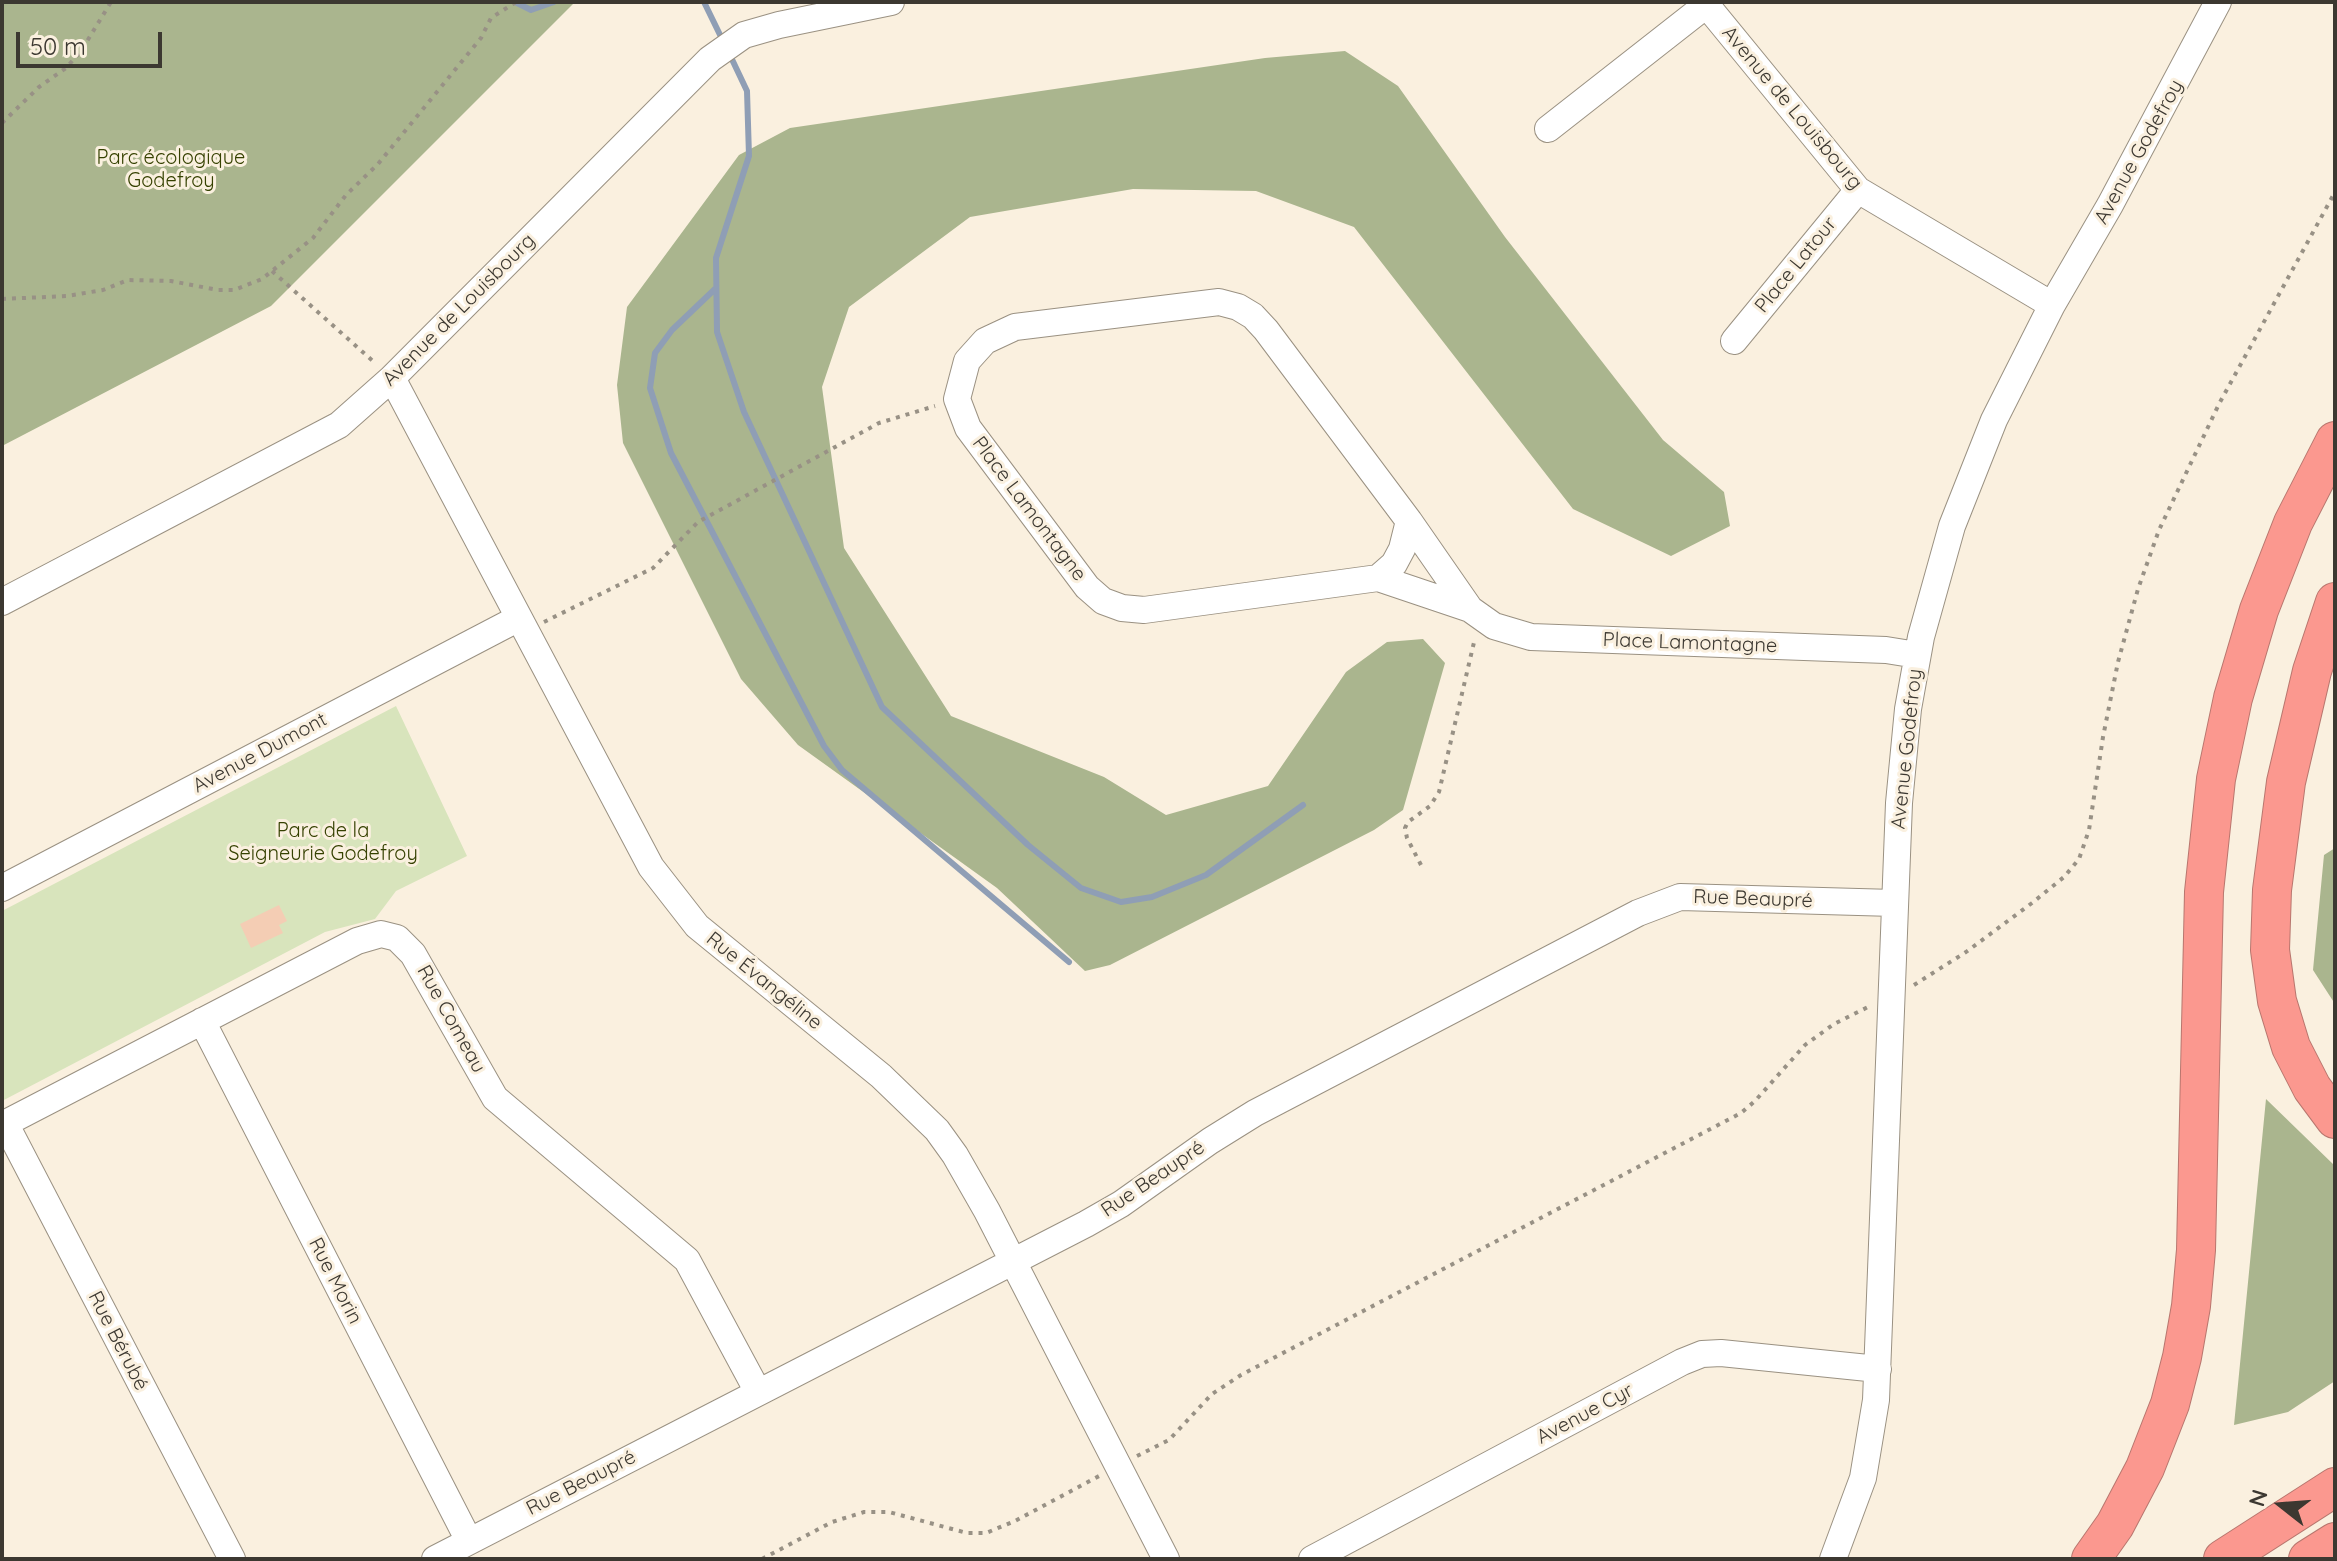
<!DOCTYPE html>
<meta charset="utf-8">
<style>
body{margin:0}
#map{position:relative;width:2337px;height:1561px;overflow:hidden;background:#faf0df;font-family:Quicksand,sans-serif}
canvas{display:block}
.frame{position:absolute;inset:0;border:4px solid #3c3831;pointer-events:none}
.north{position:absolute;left:2241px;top:1465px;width:80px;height:80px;-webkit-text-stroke:6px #faf0df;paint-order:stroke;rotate:287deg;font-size:22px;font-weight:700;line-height:32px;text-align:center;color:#3c3831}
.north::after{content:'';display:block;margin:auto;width:28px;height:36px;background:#3c3831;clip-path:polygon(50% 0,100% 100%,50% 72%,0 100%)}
.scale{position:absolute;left:16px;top:32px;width:146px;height:36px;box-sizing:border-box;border:4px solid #3c3831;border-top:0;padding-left:10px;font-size:24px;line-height:28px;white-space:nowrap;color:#3c3831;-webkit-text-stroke:6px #faf0df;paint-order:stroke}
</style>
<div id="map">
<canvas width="2337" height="1561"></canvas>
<div class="frame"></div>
<div class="north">N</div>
<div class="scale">50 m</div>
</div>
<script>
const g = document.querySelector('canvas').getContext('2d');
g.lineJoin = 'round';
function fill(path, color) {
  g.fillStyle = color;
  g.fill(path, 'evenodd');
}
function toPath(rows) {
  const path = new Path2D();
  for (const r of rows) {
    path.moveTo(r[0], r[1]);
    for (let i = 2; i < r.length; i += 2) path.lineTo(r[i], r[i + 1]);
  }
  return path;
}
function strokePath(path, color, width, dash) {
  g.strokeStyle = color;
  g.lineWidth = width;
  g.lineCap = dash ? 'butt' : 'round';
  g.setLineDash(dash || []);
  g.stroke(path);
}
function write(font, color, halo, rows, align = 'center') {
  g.font = font + ' Quicksand,sans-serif';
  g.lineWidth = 6;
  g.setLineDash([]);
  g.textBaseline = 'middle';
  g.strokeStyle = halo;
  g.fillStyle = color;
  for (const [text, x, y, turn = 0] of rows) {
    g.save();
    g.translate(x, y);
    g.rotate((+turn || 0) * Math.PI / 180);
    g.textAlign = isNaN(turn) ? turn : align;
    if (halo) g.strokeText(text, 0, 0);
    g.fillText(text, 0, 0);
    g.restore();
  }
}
fill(toPath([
 [396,706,467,856,396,891,375,919,325,932,2,1101,2,911]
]), '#d8e4bc');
fill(toPath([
 [2,2,575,2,271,306,2,446],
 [1345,51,1398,86,1505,237,1663,440,1724,492,1730,526,1671,556,1573,509,1354,227,1256,191,1133,189,970,217,849,307,822,387,844,548,951,716,1104,777,1166,815,1268,786,1346,672,1387,642,1423,639,1445,663,1403,810,1374,830,1110,965,1085,971,997,888,798,745,741,679,623,443,617,385,627,307,739,155,790,128,1265,58],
 [2335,848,2335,1004,2313,970,2324,855],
 [2266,1099,2335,1166,2335,1381,2288,1412,2234,1425]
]), '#aab58e');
strokePath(toPath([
 [515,2,531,10,554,2],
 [704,2,724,43],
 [729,53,747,91,749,156,716,258,717,332,744,412,882,707,1028,845,1081,888,1121,902,1152,897,1206,875,1303,805],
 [716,288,672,330,655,353,650,388,671,453,824,746,842,770,1069,962]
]), '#8f9eb5', 6);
fill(toPath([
 [279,905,287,921,279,925,283,933,251,948,240,924]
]), '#f4cdb4');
const minor = toPath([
 [1704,2,1858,190,2052,305],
 [1548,129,1710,2],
 [1734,341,1858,190],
 [392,378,651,867,697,926,881,1076,937,1130,955,1155,987,1211,1166,1559],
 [1378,578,1470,609,1409,521,1266,330,1253,316,1238,307,1219,302,1015,327,985,341,967,361,957,399,968,428,1087,587,1103,601,1122,608,1144,610,1378,578,1394,564,1402,549,1409,521],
 [2,602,339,425,392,378,710,59,744,35,779,25,891,2],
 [1470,609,1494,626,1531,637,1886,650,1917,655],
 [2,888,519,618],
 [202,1021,469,1541],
 [5,1123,232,1559],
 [2,1125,357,941,381,934,397,938,413,954,495,1098,687,1260,758,1392],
 [435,1559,1086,1224,1121,1204,1210,1141,1255,1113,1638,913,1680,897,1894,903],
 [1312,1559,1682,1362,1702,1354,1721,1353,1878,1369],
 [1833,1559,1863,1478,1876,1400,1899,803,1908,709,1921,637,1952,526,1994,420,2052,305,2110,205,2218,2]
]);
const highway = toPath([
 [2335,602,2312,671,2286,782,2272,890,2270,950,2277,1001,2291,1047,2312,1088,2335,1119],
 [2091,1559,2115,1525,2145,1468,2170,1404,2182,1357,2191,1306,2196,1250,2204,892,2216,779,2233,698,2259,610,2293,523,2335,441],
 [2223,1559,2335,1487],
 [2308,1559,2335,1542]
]);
strokePath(minor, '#9a9182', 28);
strokePath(highway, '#b8766e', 40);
strokePath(toPath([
 [2,123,39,87,66,68,81,51,111,2],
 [272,271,375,363],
 [2,299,67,296,103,290,128,280,171,281,218,290,234,290,262,279,313,238,346,195,378,164,481,38,491,18,516,2],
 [544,622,653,568,698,522,879,423,935,406],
 [1421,865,1407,838,1405,828,1408,822,1430,806,1439,792,1475,638],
 [1914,985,1966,952,2032,903,2064,877,2079,859,2089,830,2103,737,2118,662,2138,589,2159,530,2219,404,2335,192],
 [1137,1456,1169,1440,1212,1394,1241,1375,1741,1113,1755,1101,1805,1045,1834,1024,1870,1006],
 [762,1559,832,1522,864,1512,889,1512,967,1533,986,1533,1015,1521,1101,1475]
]), '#989185', 4, [4, 6]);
strokePath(minor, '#fff', 26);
strokePath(highway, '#fb988f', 38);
write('20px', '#3c3831', '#faf0df', [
 ["Avenue de Louisbourg",1792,108,50],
 ["Avenue Godefroy",2139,152,-61],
 ["Place Latour",1796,265,-51],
 ["Avenue de Louisbourg",459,310,-45],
 ["Place Lamontagne",1029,509,53],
 ["Place Lamontagne",1690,643,2],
 ["Avenue Godefroy",1907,749,-84],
 ["Avenue Dumont",260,753,-28],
 ["Rue Beaupré",1753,899,2],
 ["Rue Évangéline",764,981,39],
 ["Rue Comeau",451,1019,61],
 ["Rue Beaupré",1153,1179,-34],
 ["Rue Morin",335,1281,63],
 ["Rue Bérubé",118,1341,63],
 ["Avenue Cyr",1585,1414,-28],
 ["Rue Beaupré",581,1483,-27]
]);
write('20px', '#354100', '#faf0df', [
 ["Parc écologique",171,158],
 ["Godefroy",171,181],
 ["Parc de la",323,831],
 ["Seigneurie Godefroy",323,854]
]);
</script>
